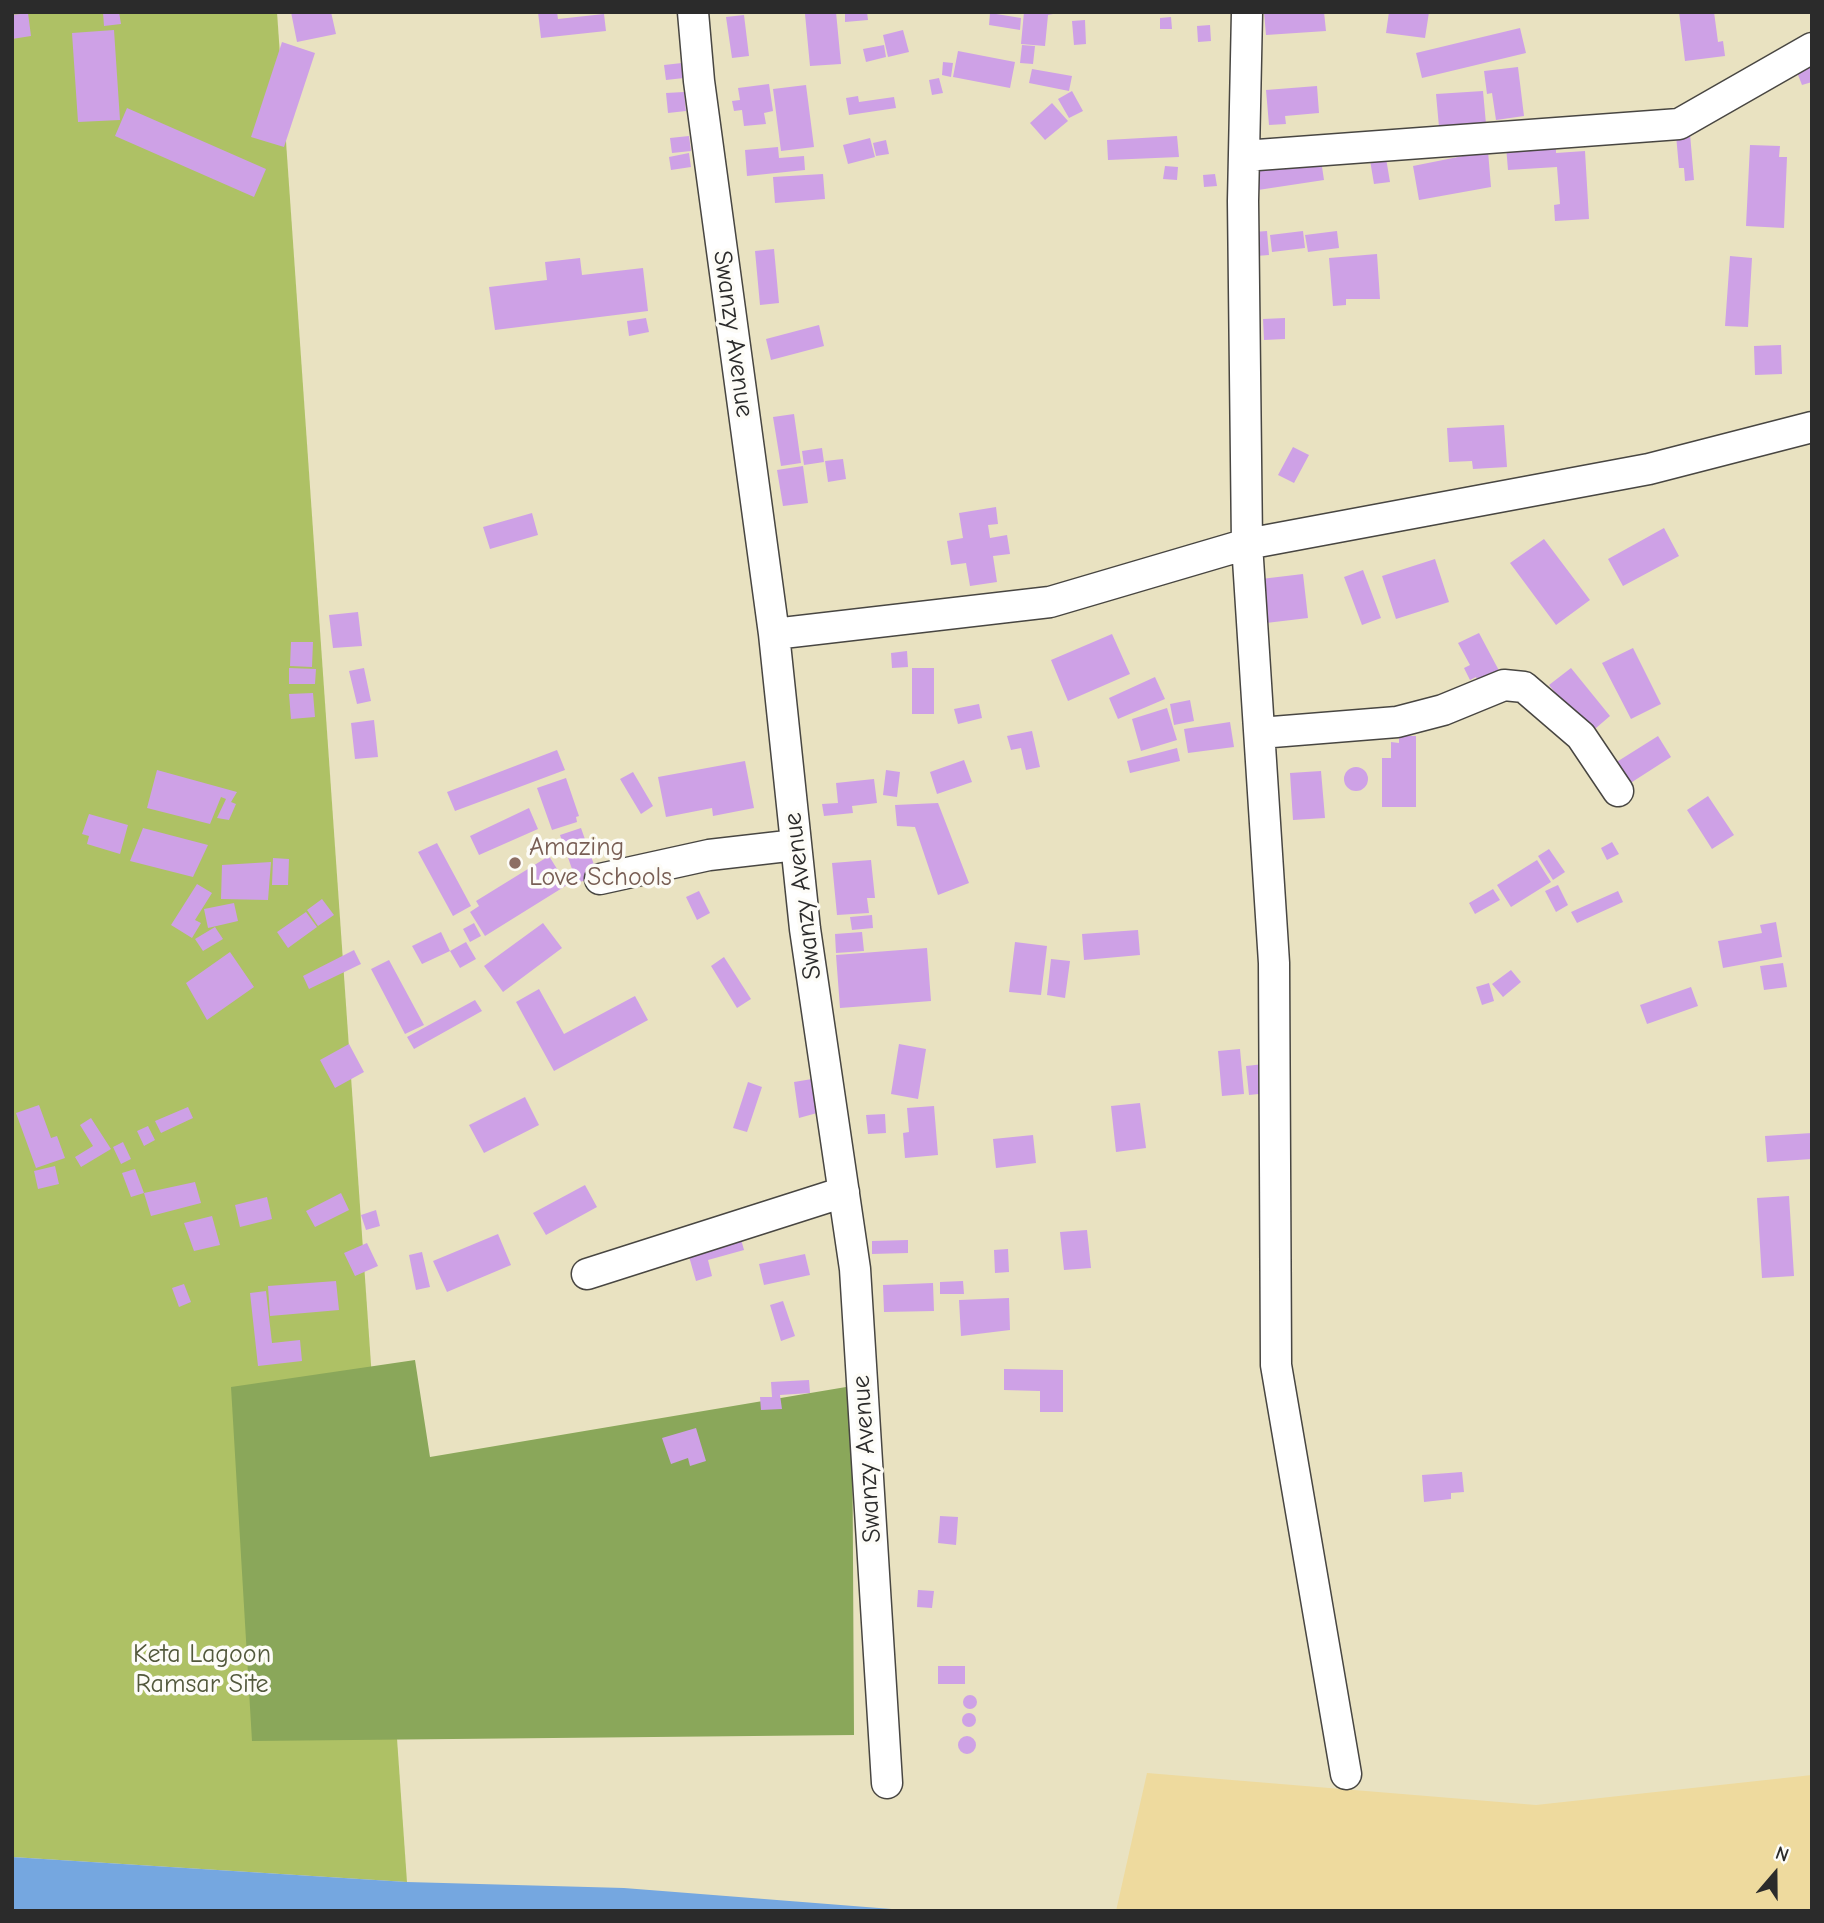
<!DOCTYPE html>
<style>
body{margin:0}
#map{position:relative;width:1824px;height:1923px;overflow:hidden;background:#e9e2c1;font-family:"Comic Neue",sans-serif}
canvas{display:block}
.frame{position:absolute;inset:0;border:14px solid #2b2b2b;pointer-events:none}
.north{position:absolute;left:1740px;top:1839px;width:70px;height:70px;-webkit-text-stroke:5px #fdfcf7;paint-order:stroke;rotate:20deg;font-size:19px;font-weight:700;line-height:28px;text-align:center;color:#2b2b2b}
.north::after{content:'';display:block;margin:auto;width:24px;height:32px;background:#2b2b2b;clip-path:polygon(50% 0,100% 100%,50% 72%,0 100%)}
</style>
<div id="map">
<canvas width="1824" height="1923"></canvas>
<div class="frame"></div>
<div class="north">N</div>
</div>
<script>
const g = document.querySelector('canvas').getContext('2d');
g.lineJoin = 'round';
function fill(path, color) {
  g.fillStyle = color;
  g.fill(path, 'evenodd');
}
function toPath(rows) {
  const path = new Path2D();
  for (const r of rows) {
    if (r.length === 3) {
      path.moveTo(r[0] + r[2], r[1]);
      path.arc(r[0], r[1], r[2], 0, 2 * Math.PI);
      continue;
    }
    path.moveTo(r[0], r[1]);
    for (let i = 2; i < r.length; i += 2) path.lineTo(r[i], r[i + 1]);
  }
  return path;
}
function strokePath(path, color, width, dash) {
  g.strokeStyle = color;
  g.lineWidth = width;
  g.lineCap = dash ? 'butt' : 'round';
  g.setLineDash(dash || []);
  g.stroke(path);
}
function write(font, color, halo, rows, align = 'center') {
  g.font = font + ' "Comic Neue",sans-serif';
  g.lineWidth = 7;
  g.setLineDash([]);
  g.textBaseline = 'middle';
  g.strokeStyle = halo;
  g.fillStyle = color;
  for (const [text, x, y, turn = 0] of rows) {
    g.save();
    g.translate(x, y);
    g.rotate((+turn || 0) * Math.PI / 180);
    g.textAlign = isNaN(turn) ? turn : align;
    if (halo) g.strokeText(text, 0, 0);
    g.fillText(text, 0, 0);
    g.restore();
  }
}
fill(toPath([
 [12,12,277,12,407,1882,12,1857]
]), '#aec165');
fill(toPath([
 [415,1360,430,1457,852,1386,854,1735,252,1741,231,1387]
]), '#8aa75a');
fill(toPath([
 [1147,1773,1536,1805,1812,1775,1812,1911,1116,1911]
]), '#eeda9e');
fill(toPath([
 [12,1857,407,1882,624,1888,917,1911,12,1911]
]), '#75a7e0');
fill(toPath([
 [103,12,119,12,121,24,104,26],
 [291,12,331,12,336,34,297,42],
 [538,12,557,12,558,19,604,14,606,31,541,38],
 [836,12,841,64,810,66,805,14],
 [845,12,867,12,868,20,845,22],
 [1024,12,1063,12,1048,15,1045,46,1021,44],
 [1264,12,1324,12,1326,31,1266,35],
 [1389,12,1429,12,1425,38,1386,33],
 [1679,12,1714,12,1718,42,1723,41,1725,56,1685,61],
 [28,13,31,36,12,39,12,15],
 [990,13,1021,18,1020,30,989,25],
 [744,15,749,56,732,58,726,17],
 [1171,17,1172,29,1160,29,1160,18],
 [1085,20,1086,44,1074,45,1072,21],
 [1210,25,1211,41,1198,42,1197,26],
 [1520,28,1526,53,1422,78,1416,53],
 [114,30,120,120,78,122,72,33],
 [903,30,909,52,888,57,883,35],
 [282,42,315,53,284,147,251,137],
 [884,45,886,57,866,62,863,49],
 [1022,45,1035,46,1033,64,1020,63],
 [958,51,1015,62,1010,88,953,77],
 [1812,54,1812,82,1802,85,1793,62],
 [943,62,953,63,951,77,942,75],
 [682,63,684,78,666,80,664,65],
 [1518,67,1524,116,1496,120,1492,93,1487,94,1484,71],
 [1032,69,1072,76,1069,91,1029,83],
 [939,78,943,93,932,95,929,80],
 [769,84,773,111,764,113,766,124,744,126,742,110,734,111,732,101,740,100,738,88],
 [806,85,814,147,781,151,773,89],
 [1317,86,1319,113,1285,116,1286,124,1269,125,1266,90],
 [1072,91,1083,111,1069,118,1058,99],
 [1483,91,1486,124,1439,127,1436,94],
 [684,92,686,111,668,113,666,93],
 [858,96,859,102,894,97,896,108,849,115,846,98],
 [1052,103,1068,121,1045,140,1030,123],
 [127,108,266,169,254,197,115,136],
 [1690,134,1694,180,1685,181,1684,168,1679,168,1676,135],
 [689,136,691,151,672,153,670,138],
 [1177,136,1179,157,1108,160,1107,140],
 [870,138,875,157,848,164,843,145],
 [886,140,889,154,876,156,873,143],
 [1556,143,1556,153,1585,151,1589,219,1555,221,1554,205,1560,204,1557,167,1508,170,1506,146],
 [1750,145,1780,146,1779,157,1787,157,1784,228,1746,226],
 [778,147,779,158,804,156,805,170,747,176,745,150],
 [1488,151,1491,187,1419,200,1413,166],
 [689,153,691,167,671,170,669,157],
 [1386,158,1390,182,1374,184,1370,160],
 [1321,160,1324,180,1258,190,1254,170],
 [1165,166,1178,167,1177,180,1163,179],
 [823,174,825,199,775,203,773,177],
 [1215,174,1217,186,1204,187,1203,175],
 [1267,231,1269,255,1256,256,1254,232],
 [1303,231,1305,248,1272,252,1270,235],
 [1337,231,1339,248,1308,252,1305,235],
 [774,249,779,303,760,305,755,251],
 [1377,254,1380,299,1346,299,1346,305,1333,306,1329,258],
 [1730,256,1752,258,1748,327,1725,326],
 [580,258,582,275,643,268,648,311,495,330,489,287,547,280,545,262],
 [646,318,649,332,629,336,627,321],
 [1285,318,1285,339,1264,340,1263,319],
 [819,325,824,346,771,360,766,339],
 [1781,345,1782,374,1755,375,1754,346],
 [794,414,801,463,781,466,773,417],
 [1504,425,1507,467,1473,469,1472,461,1449,462,1447,428],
 [1293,447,1309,455,1294,483,1278,475],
 [822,448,824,462,804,465,802,451],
 [843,459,846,479,828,482,825,461],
 [803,466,808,503,783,506,777,470],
 [996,507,998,524,988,525,990,538,1007,535,1010,554,993,556,997,582,970,586,966,563,951,565,947,541,963,538,959,513],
 [532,513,538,535,490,549,483,527],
 [1664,528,1679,556,1623,586,1608,559],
 [1544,539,1590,600,1556,625,1510,563],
 [1435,559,1449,602,1396,619,1382,576],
 [1363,570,1381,618,1362,625,1344,577],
 [1303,574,1308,618,1266,623,1261,579],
 [358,612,362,646,333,648,329,615],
 [1479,633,1504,680,1483,691,1476,677,1470,680,1464,668,1470,665,1458,643],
 [1112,634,1130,674,1068,701,1051,660],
 [291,642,313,642,312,667,290,666],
 [1633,648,1661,704,1631,719,1602,663],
 [907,651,908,667,892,668,891,653],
 [289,668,316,669,315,684,289,684],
 [364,668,371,701,357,704,349,671],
 [912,668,934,668,934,714,912,714],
 [1571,668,1610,716,1589,734,1549,685],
 [1155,677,1165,699,1118,719,1109,698],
 [313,693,315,717,291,719,289,694],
 [1190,700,1194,721,1174,725,1170,704],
 [979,704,982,718,958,724,954,709],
 [1167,708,1177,740,1141,751,1132,719],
 [374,720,378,757,355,759,351,723],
 [1230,722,1234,747,1188,753,1184,729],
 [1032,731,1040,767,1026,770,1021,748,1011,750,1007,736],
 [1399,736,1416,736,1416,807,1382,807,1382,758,1391,758,1391,742,1399,743],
 [1658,736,1671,757,1629,784,1615,763],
 [1177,748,1180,761,1130,773,1127,761],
 [557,750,565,770,455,811,447,792],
 [964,760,972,782,937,794,930,772],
 [745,761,754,808,713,816,712,808,666,817,658,777],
 [1356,779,12],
 [157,770,237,792,231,802,236,804,229,820,217,818,226,799,221,797,210,824,147,808],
 [886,770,900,772,897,797,883,795],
 [1321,771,1325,818,1293,820,1290,773],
 [633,772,653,806,641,814,620,779],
 [566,778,579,816,576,817,577,822,552,830,537,788],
 [874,779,877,803,852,806,853,813,824,816,822,804,838,803,836,783],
 [1708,796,1734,835,1712,849,1687,810],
 [938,803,969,883,938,895,915,827,897,826,895,805],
 [529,808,538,829,479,855,470,836],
 [89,814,128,825,120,854,87,844,89,836,82,834],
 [143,828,208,845,193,877,130,861],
 [581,828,598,876,577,883,560,835],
 [1612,842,1619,854,1607,860,1601,848],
 [437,843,471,906,453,916,418,852],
 [1549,849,1565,872,1553,880,1538,856],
 [549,856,567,885,485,936,470,912,479,906,476,901],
 [273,858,289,859,288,885,272,885],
 [871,860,875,898,867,898,869,913,837,915,832,863],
 [1537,860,1551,882,1511,907,1497,885],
 [271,862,268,900,221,899,222,865],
 [197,884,212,893,195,920,201,923,192,938,171,925],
 [1558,885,1568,905,1556,912,1545,891],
 [1493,889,1500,900,1475,914,1469,903],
 [699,891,710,913,697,920,686,897],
 [1618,891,1623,902,1577,923,1571,912],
 [322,899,334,915,318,926,307,910],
 [234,903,238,921,208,928,204,909],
 [306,912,317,927,288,948,277,932],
 [872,915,873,928,852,930,850,917],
 [1776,922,1782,957,1723,968,1718,941,1762,933,1760,925],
 [474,923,481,936,470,942,463,929],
 [543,923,562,948,503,992,484,966],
 [215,927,223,939,203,951,195,939],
 [1138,930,1140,955,1084,960,1082,934],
 [441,932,450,951,422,964,412,946],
 [862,932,864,951,836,953,835,934],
 [466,942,476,959,460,968,450,951],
 [1015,942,1047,946,1041,995,1009,992],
 [927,948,931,1001,840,1008,836,955],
 [354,950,361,964,309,989,303,976],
 [230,952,254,987,207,1020,186,983],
 [724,957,751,999,737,1008,711,966],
 [1051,959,1070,961,1065,998,1047,995],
 [389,960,424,1025,405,1034,371,969],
 [1783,963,1787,987,1764,990,1760,966],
 [1511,970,1521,982,1503,997,1492,984],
 [1489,983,1494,1001,1482,1005,1476,987],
 [1691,987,1698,1006,1647,1024,1640,1005],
 [539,989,564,1034,635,996,648,1020,554,1071,516,1002],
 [475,1000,482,1011,414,1049,407,1037],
 [349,1044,364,1072,335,1088,320,1060],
 [899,1044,926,1049,918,1099,891,1094],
 [1240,1049,1244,1094,1222,1096,1218,1051],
 [1264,1064,1268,1093,1249,1095,1246,1066],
 [812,1079,817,1113,799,1118,794,1082],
 [748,1082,762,1087,747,1132,733,1128],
 [525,1097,539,1125,484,1153,469,1125],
 [1140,1103,1146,1148,1116,1152,1111,1106],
 [39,1105,51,1138,57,1136,65,1158,36,1168,16,1113],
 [934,1106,938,1155,905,1158,903,1133,909,1132,907,1108],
 [188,1107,193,1118,161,1133,155,1121],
 [885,1114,886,1133,868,1134,866,1115],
 [91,1118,111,1149,81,1167,75,1157,93,1146,80,1125],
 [148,1126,155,1140,144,1146,137,1131],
 [1812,1133,1812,1159,1767,1162,1765,1136],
 [1033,1135,1036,1163,996,1168,993,1139],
 [123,1142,131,1159,121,1164,113,1147],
 [55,1166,59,1184,38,1189,34,1171],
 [135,1169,144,1193,131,1197,122,1173],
 [195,1182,201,1203,151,1216,144,1193],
 [585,1185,597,1207,546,1235,533,1213],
 [341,1193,349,1210,315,1227,306,1211],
 [1789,1196,1794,1276,1762,1278,1757,1198],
 [267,1197,272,1219,240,1227,235,1205],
 [376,1210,380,1226,366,1230,361,1215],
 [212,1216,220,1245,194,1251,184,1223],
 [1087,1230,1091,1268,1064,1270,1060,1232],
 [739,1232,744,1250,708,1260,712,1276,696,1281,686,1246],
 [498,1234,511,1265,447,1292,433,1261],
 [908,1240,908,1253,872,1254,872,1241],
 [367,1243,378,1266,355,1276,344,1253],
 [1008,1249,1009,1272,995,1273,994,1250],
 [422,1252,430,1287,416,1290,409,1255],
 [805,1254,810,1275,764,1285,759,1264],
 [336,1281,339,1310,270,1316,268,1286],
 [963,1281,964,1294,940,1294,940,1282],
 [933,1283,934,1311,884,1312,883,1285],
 [184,1284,191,1302,179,1307,172,1288],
 [266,1291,272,1343,300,1340,302,1361,258,1366,250,1293],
 [1009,1298,1010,1330,961,1336,959,1300],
 [783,1301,795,1336,781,1341,770,1305],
 [1004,1369,1063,1370,1063,1412,1040,1412,1040,1391,1004,1390],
 [809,1380,810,1393,780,1395,782,1409,761,1410,760,1397,772,1397,771,1382],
 [696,1428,706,1461,690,1466,688,1458,671,1464,662,1438],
 [1462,1472,1464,1492,1451,1493,1451,1499,1424,1502,1422,1475],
 [940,1516,958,1517,956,1545,938,1543],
 [918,1590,934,1591,932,1608,917,1607],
 [938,1666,965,1666,965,1684,938,1684],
 [970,1702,7],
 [969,1720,7],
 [967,1745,9]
]), '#cea1e6');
const minor = toPath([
 [693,12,699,81,774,634,805,929,855,1269,887,1783],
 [1247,12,1243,201,1247,544,1274,963,1276,1365,1346,1774],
 [1244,156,1679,124,1812,48],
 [774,634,1050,602,1247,544,1649,469,1812,427],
 [1260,733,1397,722,1443,710,1504,685,1524,687,1581,736,1618,791],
 [600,879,709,855,796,845],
 [587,1274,844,1192]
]);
strokePath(minor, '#484642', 33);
strokePath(minor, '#fff', 30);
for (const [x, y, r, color] of [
 [515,863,7,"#8d6e63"]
]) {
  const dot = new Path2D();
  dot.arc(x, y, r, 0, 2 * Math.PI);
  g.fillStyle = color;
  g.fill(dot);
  strokePath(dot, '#fdfcf7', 2.5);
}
write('26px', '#2b2b2b', '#fdfcf7', [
 ["Swanzy Avenue",733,334,82],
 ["Swanzy Avenue",803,896,-97],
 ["Swanzy Avenue",867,1459,-94]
]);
write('26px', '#785e54', '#fdfcf7', [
 ["Amazing",529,848],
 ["Love Schools",529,878]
], 'left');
write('26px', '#52583c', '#fdfcf7', [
 ["Keta Lagoon",202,1655],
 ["Ramsar Site",202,1685]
]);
</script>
